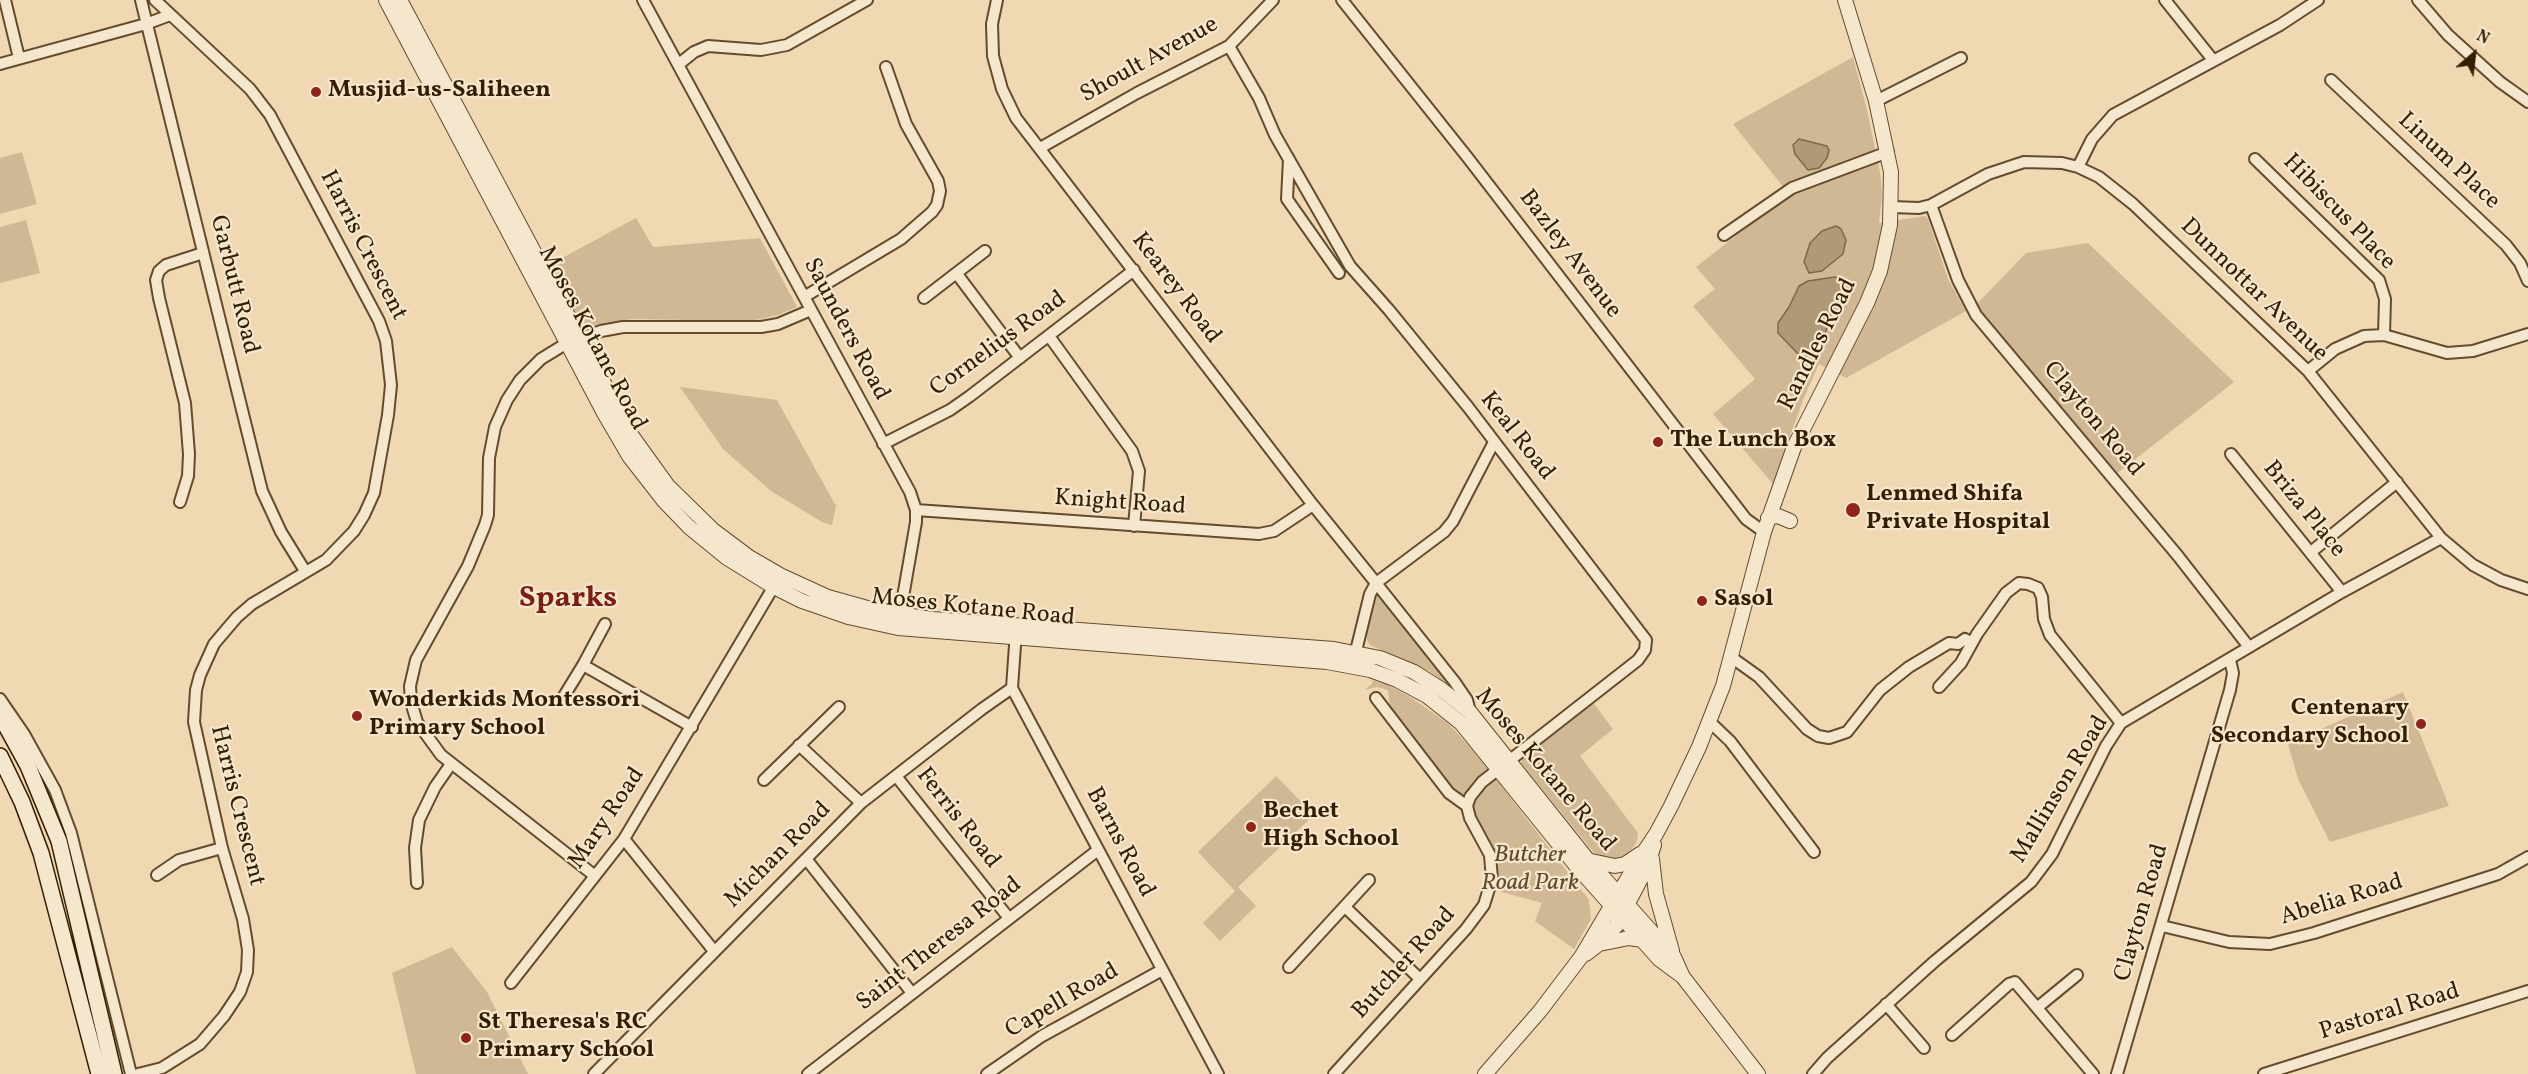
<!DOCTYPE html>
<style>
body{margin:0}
#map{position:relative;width:2528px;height:1074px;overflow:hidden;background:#f0d8b3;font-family:Vollkorn,serif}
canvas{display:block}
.north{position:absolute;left:2444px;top:24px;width:60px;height:60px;-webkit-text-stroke:4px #f5e6ce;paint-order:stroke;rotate:28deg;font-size:16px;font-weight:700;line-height:24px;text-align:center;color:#341e02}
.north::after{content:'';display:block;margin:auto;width:21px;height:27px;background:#341e02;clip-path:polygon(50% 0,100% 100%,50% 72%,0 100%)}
</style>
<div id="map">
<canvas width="2528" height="1074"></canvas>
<div class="north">N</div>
</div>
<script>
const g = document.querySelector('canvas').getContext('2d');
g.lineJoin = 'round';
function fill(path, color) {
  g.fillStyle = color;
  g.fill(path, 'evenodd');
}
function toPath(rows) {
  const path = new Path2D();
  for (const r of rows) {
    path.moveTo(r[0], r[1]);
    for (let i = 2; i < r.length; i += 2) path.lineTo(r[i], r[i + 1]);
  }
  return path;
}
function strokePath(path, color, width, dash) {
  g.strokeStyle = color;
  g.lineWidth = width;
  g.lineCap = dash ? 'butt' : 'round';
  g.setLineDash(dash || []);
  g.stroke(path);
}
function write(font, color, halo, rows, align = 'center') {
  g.font = font + ' Vollkorn,serif';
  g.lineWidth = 4.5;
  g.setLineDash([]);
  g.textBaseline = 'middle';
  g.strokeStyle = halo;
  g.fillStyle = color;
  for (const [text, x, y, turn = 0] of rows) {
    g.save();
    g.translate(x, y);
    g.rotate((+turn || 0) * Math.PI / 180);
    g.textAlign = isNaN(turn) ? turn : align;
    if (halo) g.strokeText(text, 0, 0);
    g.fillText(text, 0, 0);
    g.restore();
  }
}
fill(toPath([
 [1853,57,1867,110,1880,172,1882,194,1879,223,1925,216,1928,219,1948,279,1966,311,1846,378,1819,364,1803,400,1773,484,1713,414,1755,379,1693,306,1715,289,1696,267,1789,194,1733,124],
 [22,152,37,204,0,214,0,158],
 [636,218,653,247,760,238,797,307,778,315,751,321,632,319,602,324,583,331,551,264],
 [26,220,40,273,0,283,0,227],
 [2088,243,2234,382,2115,475,1971,310,2026,253],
 [680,387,777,400,836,506,832,525,822,522,771,491,723,449],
 [1377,595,1380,596,1459,692,1429,671,1370,645,1367,640,1367,634,1371,610],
 [1371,680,1386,684,1412,698,1449,724,1480,758,1589,900,1591,919,1574,949,1535,921,1542,903,1498,891,1498,856,1488,836,1461,796,1455,794,1390,710,1388,690,1377,687,1364,690,1373,683],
 [2403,692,2449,806,2330,842,2298,779,2288,744],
 [1592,701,1613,729,1580,756,1638,833,1637,841,1631,850,1615,860,1605,859,1595,854,1522,764,1521,756],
 [1276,776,1314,815,1238,887,1256,906,1220,941,1203,923,1235,891,1198,852],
 [452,947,487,992,528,1074,416,1074,392,973]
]), '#d0b895');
const water = toPath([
 [1799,139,1827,146,1829,150,1827,158,1819,168,1808,170,1795,154,1793,145,1799,139],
 [1836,226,1841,229,1846,240,1843,254,1822,271,1809,273,1804,262,1810,243,1822,231,1836,226],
 [1835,277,1843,279,1845,285,1841,297,1831,313,1821,348,1812,355,1801,357,1778,333,1778,323,1789,307,1799,286,1808,281,1835,277]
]);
fill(water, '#b09977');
strokePath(water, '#7e6848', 1.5);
const minor = toPath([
 [5,0,19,58],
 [141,0,262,491,281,532,305,571],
 [643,0,910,492,916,510,916,522,899,620],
 [997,0,992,24,993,56,1002,89,1016,118,1313,505,1376,583,1370,594,1354,659],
 [1342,0,1468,158,1746,519,1764,532],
 [2165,0,2213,60],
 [2418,0,2448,35,2500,82,2528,102],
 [1229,46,1259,98,1275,135,1350,266,1389,310,1468,407,1646,640,1645,650,1638,660,1482,782,1470,797,1467,806],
 [0,64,146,24,170,15],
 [679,64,694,52,708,46,761,50,787,45,867,0],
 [2331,80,2506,245,2520,263,2528,281],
 [1876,101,1961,58],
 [1040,148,1137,93,1229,46,1273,0],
 [1289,159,1287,199,1339,273],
 [2255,159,2379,280,2385,299,2384,335],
 [2078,167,2092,139,2113,115,2280,25,2318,0],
 [1931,205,1958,280,1976,315,2178,556,2249,647],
 [1892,207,1919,208,1931,205,1988,174,2024,162,2062,163,2078,167,2099,177,2133,204,2308,371,2441,538,2473,565,2501,580,2528,589],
 [1724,235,1792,188,1888,152],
 [957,274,1020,358],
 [804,297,901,239,932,212,937,205,940,191,938,181,906,124,886,67],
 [924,298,985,251],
 [1049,336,1132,451,1139,471,1134,526],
 [2308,371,2335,349,2364,336,2384,335,2447,353,2473,351,2528,334],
 [883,444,950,410,970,396,1134,270],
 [2231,454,2342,592],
 [180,502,188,476,189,454,185,403,159,298,156,280,159,271,166,265,203,253],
 [916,510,1259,534,1274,531,1313,505],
 [2311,552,2397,482],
 [605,624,583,665,692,727],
 [1016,631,1012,688,1218,1074],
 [1731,657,1759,677,1807,729,1818,736,1829,738,1847,732,1880,690,1909,667,1949,643,1958,644,1965,639,1971,643],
 [1939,687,1961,663,1977,634,2006,593,2019,583,2028,584,2038,588,2042,597,2044,619,2050,635,2121,723],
 [0,699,24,734,55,790,71,833,131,1074],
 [561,701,583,665],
 [1470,712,1467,700,1454,681,1376,583,1444,532,1453,521,1494,442],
 [1710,722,1730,741,1814,852],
 [799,745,861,803],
 [896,776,1008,917],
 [764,780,839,707],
 [624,839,714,951],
 [807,860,912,993],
 [157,875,179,860,222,848],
 [595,876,441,755,417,722,411,702,410,686,416,660,468,566,485,525,488,515,489,458,495,427,507,400,520,380,541,359,567,343,601,331,623,327,761,327,778,324,811,310],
 [417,883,415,848,419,820,435,787,451,764],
 [1345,907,1420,979],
 [2162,926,2229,942,2270,944,2314,933,2498,874,2528,857],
 [1289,967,1369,880],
 [511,983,624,839,777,581],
 [1886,1004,1924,1048],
 [2038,1007,2077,975],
 [1952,1035,2009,984,2015,982,2093,1074],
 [138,1074,162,1068,200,1044,224,1016,240,992,247,972,248,950,243,919,222,848,194,722,196,690,200,675,214,644,237,617,252,604,326,560,354,531,364,515,374,493,388,415,391,385,386,341,379,321,270,115,250,89,155,0],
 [594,1074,861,803,982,709,1012,688],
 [808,1074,1098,850],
 [987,1074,1042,1036,1162,970],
 [1334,1074,1466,929,1484,905,1492,879,1490,855,1470,818,1467,806,1449,793,1376,698],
 [1813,1074,1827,1058,1935,961,2031,882,2052,854,2106,746,2121,723,2342,592,2441,538],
 [2117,1074,2230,690,2233,673,2230,660],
 [2264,1074,2528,991]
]);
const tertiary = toPath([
 [386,0,604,413,629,456,664,501,689,527,727,558,774,587,802,601,848,617,898,628,1327,662,1370,670,1397,680,1427,696,1461,723,1578,868,1659,959,1682,976],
 [400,0,632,436,668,486,713,530,749,557,780,575,828,597,878,611,932,619,1334,649,1380,658,1414,672,1441,689,1470,712,1588,860,1674,957,1683,977,1758,1074],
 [1768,518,1778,516,1790,521],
 [1652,859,1656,894,1672,951],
 [1591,861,1615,866,1625,864,1640,854],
 [1599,944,1629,938,1643,940],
 [1586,954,1599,944,1616,926,1647,867,1654,845],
 [1485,1074,1540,1011,1581,957,1638,861,1656,834,1671,806,1699,747,1723,686,1764,532,1794,447,1867,303,1880,271,1890,225,1891,172,1876,101,1845,0]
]);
const secondary = toPath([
 [0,715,28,766,59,841,114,1074],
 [0,756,22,802,41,853,99,1074]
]);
strokePath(minor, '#634c2e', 14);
strokePath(tertiary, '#634c2e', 16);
strokePath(secondary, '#341e02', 18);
strokePath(minor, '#f5e6ce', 10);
strokePath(tertiary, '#f5e6ce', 14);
strokePath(secondary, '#f5e6ce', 15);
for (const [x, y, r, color] of [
 [316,92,6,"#8f2418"],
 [1658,442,6,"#8f2418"],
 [1853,510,8,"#8f2418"],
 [1702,601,6,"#8f2418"],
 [357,716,6,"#8f2418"],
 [2421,724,6,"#8f2418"],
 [1251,827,6,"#8f2418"],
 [466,1038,6,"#8f2418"]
]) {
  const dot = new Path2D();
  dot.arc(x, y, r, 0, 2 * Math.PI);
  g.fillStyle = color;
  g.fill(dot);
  strokePath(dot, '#f5e6ce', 2);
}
write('24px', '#341e02', '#f5e6ce', [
 ["Shoult Avenue",1150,61,-29],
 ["Linum Place",2448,162,43],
 ["Hibiscus Place",2338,213,46],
 ["Harris Crescent",362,246,63],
 ["Bazley Avenue",1569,255,53],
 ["Garbutt Road",233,285,76],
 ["Kearey Road",1175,289,53],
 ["Dunnottar Avenue",2253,291,44],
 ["Saunders Road",845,330,62],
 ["Moses Kotane Road",591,339,62],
 ["Cornelius Road",999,345,-36],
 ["Randles Road",1819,345,-63],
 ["Clayton Road",2092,420,50],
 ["Keal Road",1516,437,52],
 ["Knight Road",1120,504,4],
 ["Briza Place",2303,510,51],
 ["Moses Kotane Road",973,609,6],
 ["Moses Kotane Road",1544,771,50],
 ["Mallinson Road",2061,790,-59],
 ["Harris Crescent",236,806,76],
 ["Mary Road",608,819,-56],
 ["Ferris Road",957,819,52],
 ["Barns Road",1119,843,62],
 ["Michan Road",779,856,-45],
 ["Abelia Road",2342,901,-17],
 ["Clayton Road",2143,913,-74],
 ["Saint Theresa Road",940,945,-38],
 ["Butcher Road",1405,964,-48],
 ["Capell Road",1063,1002,-30],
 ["Pastoral Road",2390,1013,-17]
]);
write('bold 24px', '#341e02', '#f5e6ce', [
 ["Musjid-us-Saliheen",328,92],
 ["The Lunch Box",1670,442],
 ["Lenmed Shifa",1866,496],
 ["Private Hospital",1866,524],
 ["Sasol",1714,601],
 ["Wonderkids Montessori",369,702],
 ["Primary School",369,730],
 ["Centenary",2409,710,"right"],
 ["Secondary School",2409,738,"right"],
 ["Bechet",1263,813],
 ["High School",1263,841],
 ["St Theresa's RC",478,1024],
 ["Primary School",478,1052]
], 'left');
write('italic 24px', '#634c2e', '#f5e6ce', [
 ["Butcher",1530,857],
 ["Road Park",1530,885]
]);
write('bold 30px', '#7a1f14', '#f5e6ce', [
 ["Sparks",568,600]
]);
</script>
